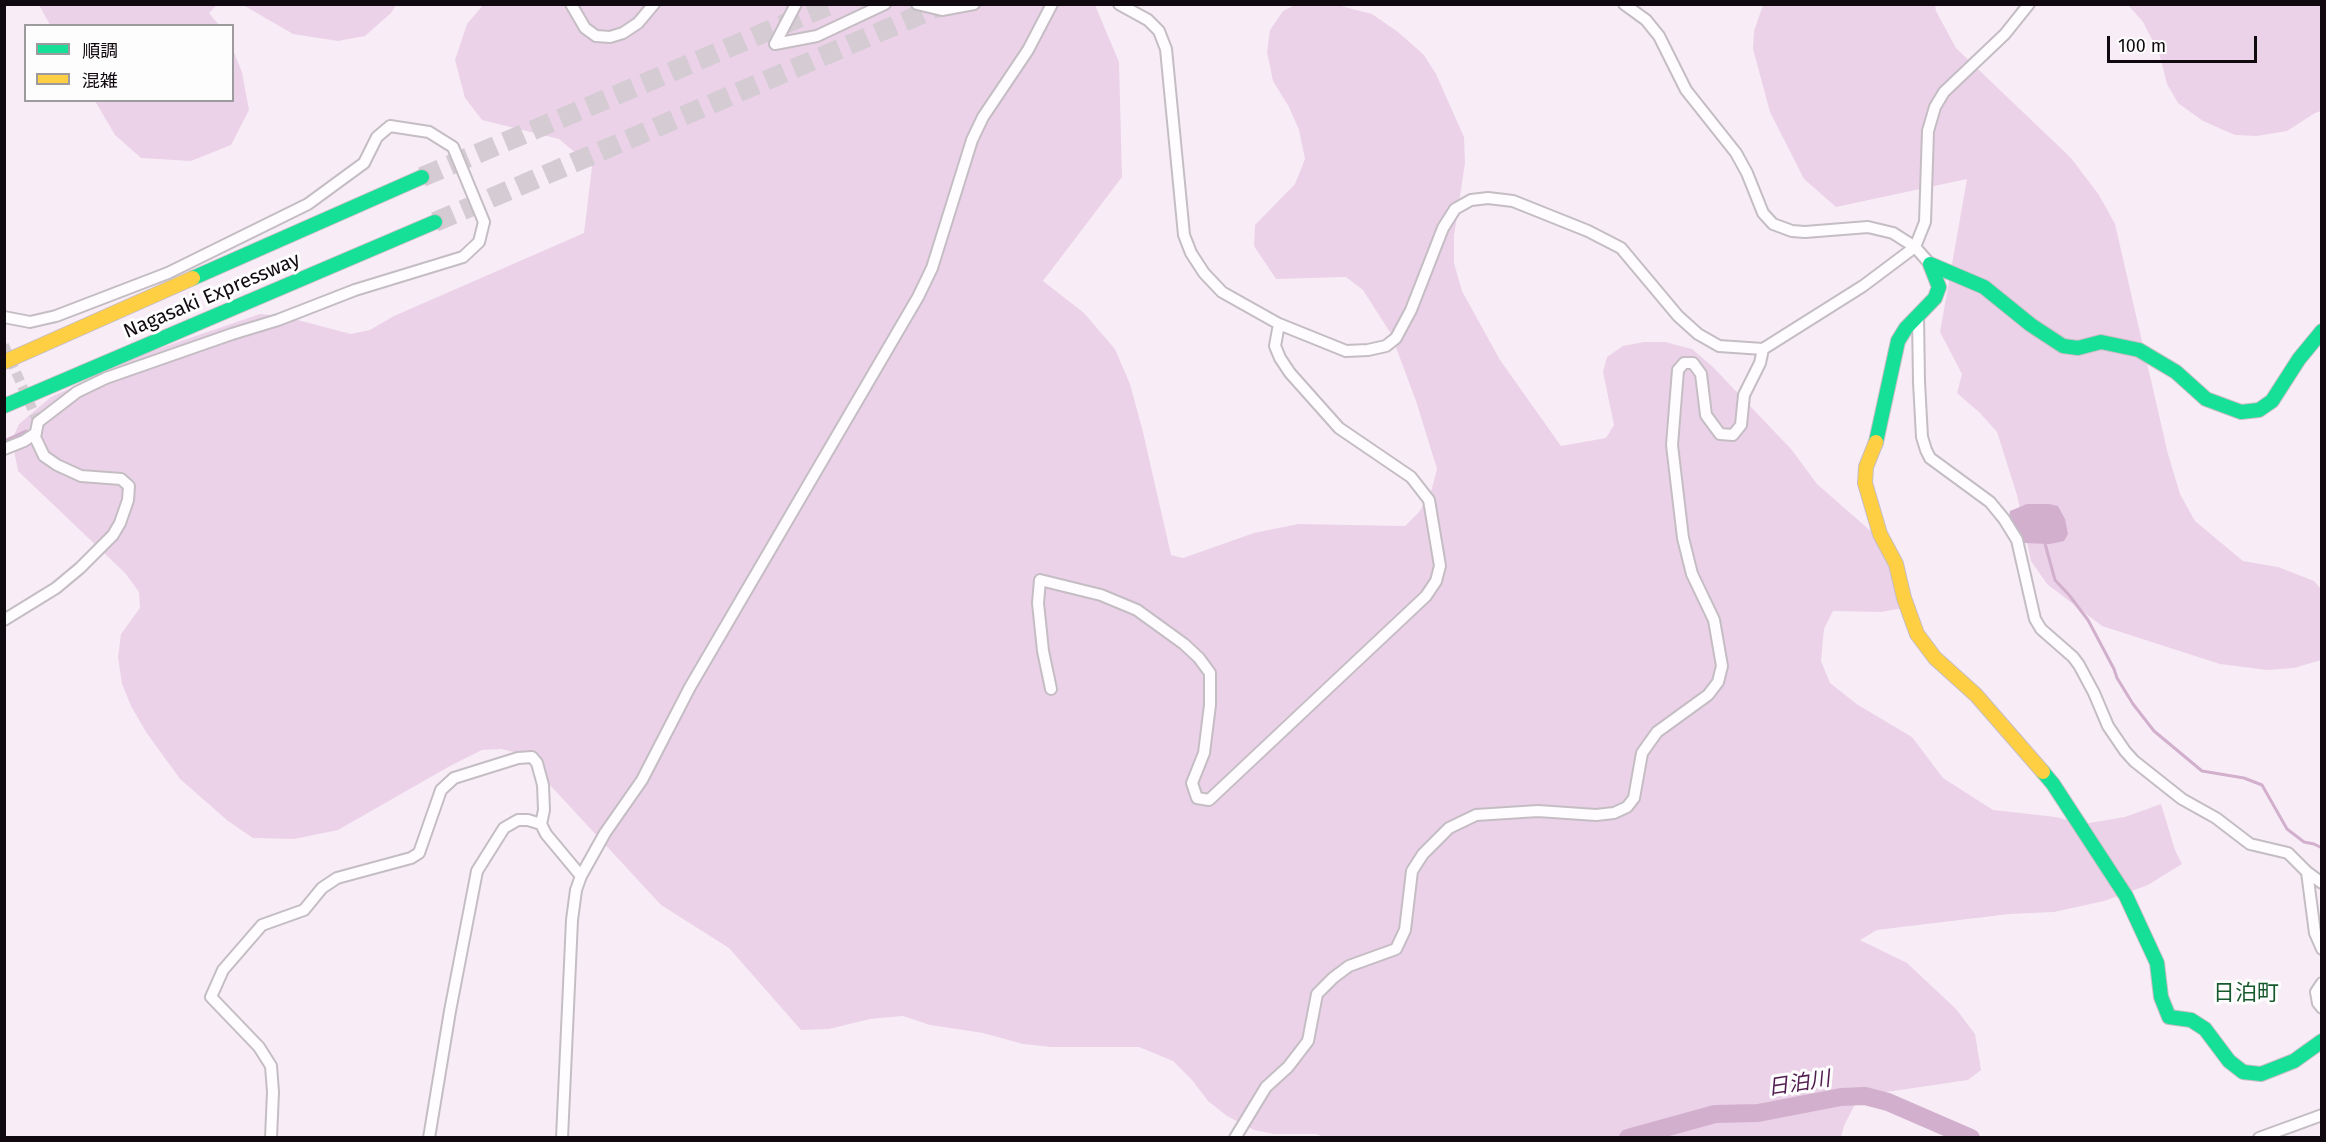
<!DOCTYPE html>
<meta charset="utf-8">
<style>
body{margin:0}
#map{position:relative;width:2326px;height:1142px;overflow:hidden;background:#f8edf6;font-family:"Fira Sans","Noto Sans JP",sans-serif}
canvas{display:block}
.frame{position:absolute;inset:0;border:6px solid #10090f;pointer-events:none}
.legend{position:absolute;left:24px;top:24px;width:210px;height:78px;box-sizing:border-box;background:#fdfdfd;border:2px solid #9e9b9e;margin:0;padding:8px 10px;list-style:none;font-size:18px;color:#10090f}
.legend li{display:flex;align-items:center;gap:12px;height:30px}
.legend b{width:30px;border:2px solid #9e9b9e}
.scale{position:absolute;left:2107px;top:36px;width:150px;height:27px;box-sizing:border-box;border:3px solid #10090f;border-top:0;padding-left:8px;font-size:18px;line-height:21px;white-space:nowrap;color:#10090f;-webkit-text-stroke:4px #fdfdfd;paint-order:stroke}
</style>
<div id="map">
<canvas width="2326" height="1142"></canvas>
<div class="frame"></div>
<ul class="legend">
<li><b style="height:8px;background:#16e098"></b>順調</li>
<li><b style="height:8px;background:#ffcf43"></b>混雑</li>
</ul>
<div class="scale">100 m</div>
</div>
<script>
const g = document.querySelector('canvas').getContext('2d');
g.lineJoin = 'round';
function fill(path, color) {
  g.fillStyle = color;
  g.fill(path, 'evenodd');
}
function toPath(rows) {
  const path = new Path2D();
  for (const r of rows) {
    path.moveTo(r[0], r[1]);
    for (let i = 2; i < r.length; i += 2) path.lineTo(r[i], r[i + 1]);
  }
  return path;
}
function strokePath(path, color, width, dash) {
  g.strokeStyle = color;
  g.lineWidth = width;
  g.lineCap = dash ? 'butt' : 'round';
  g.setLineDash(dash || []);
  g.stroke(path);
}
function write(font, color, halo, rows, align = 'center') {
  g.font = font + ' "Fira Sans","Noto Sans JP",sans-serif';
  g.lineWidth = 6;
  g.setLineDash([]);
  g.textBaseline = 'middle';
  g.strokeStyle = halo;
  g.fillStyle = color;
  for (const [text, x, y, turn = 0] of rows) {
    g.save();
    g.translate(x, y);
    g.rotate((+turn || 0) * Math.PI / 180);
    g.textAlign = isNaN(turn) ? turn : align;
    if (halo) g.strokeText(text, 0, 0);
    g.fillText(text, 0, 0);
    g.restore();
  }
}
fill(toPath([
 [39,5,217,5,209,13,219,25,50,25],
 [243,5,396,4,396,5,391,13,365,36,338,41,293,34],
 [483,5,1095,5,1119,62,1122,177,1043,281,1084,313,1115,349,1130,384,1143,432,1171,555,1183,558,1254,533,1298,524,1405,526,1419,512,1431,492,1437,469,1416,401,1391,334,1363,290,1346,277,1276,279,1254,246,1255,225,1295,184,1305,159,1299,130,1289,107,1273,81,1267,52,1270,30,1283,11,1295,5,1337,5,1372,14,1398,32,1424,55,1436,74,1464,137,1465,163,1454,236,1454,263,1462,291,1500,360,1561,446,1606,438,1614,425,1603,372,1607,357,1623,346,1644,342,1665,342,1692,349,1712,366,1791,449,1817,484,1889,547,1903,608,1881,612,1833,611,1824,629,1821,661,1830,683,1858,705,1912,737,1943,778,1993,810,2056,817,2083,824,2125,817,2161,804,2175,850,2182,864,2148,885,2104,901,2054,912,2009,914,1877,930,1860,940,1907,963,1956,1009,1975,1034,1981,1070,1968,1080,1859,1096,1844,1126,1841,1137,1327,1138,1316,1134,1274,1134,1254,1130,1227,1116,1208,1101,1192,1080,1173,1061,1139,1047,1051,1047,1023,1044,983,1033,930,1025,903,1016,870,1019,829,1029,801,1030,729,948,661,905,536,770,517,753,501,749,482,750,450,766,338,830,294,839,253,838,228,821,180,779,146,732,131,706,122,684,118,657,121,634,140,608,139,592,125,573,18,471,12,440,19,424,51,397,149,352,260,314,282,316,351,334,370,330,394,316,584,233,592,167,559,139,482,120,465,98,455,60,467,24],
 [1763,5,1935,5,1936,11,1956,48,2071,158,2099,195,2115,224,2168,454,2180,494,2195,521,2243,561,2278,567,2314,581,2321,589,2321,660,2294,668,2267,670,2220,664,2102,626,2047,584,2031,561,2017,495,1997,432,1980,413,1957,393,1962,374,1940,332,1967,179,1836,207,1804,179,1770,112,1753,49,1754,31],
 [2128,5,2321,5,2321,111,2315,113,2287,131,2257,136,2235,135,2203,121,2178,103,2167,84,2159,53,2143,22],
 [233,50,242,72,249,110,231,145,191,161,141,158,115,135,95,101,232,100]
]), '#ebd2e8');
fill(toPath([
 [2027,504,2049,504,2058,506,2065,519,2068,534,2064,541,2050,544,2024,543,2017,534,2009,518,2010,511]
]), '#d1afcd');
strokePath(toPath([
 [4,441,26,431],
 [2044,540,2055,580,2069,595,2088,620,2114,669,2117,678,2133,704,2154,731,2202,771,2244,778,2262,785,2287,829,2304,842,2314,844,2322,848]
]), '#d1afcd', 3);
strokePath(toPath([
 [1628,1138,1715,1114,1758,1113,1841,1097,1865,1096,1888,1102,1971,1138]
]), '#d1afcd', 18);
strokePath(toPath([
 [4,345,38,422]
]), '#d5cbd3', 10, [10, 5]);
strokePath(toPath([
 [422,177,832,4],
 [435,222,945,4]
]), '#d5cbd3', 20, [20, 10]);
const street = toPath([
 [571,4,585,28,596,36,610,37,623,33,638,23,654,4],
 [796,4,775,44,817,36,885,4],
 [917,4,942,10,974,4],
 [1119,4,1148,20,1159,31,1166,49,1184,235,1191,253,1204,273,1222,292,1279,324,1346,351,1368,350,1386,346,1396,338,1411,310,1443,228,1455,209,1471,200,1488,198,1513,201,1588,231,1621,248,1678,316,1698,334,1719,346,1763,349,1863,286,1915,247,1925,222,1928,131,1935,107,1944,92,2005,34,2029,4],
 [1624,4,1646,20,1659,36,1686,90,1736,153,1747,173,1763,213,1773,224,1792,231,1805,232,1868,227,1893,233,1915,247,1930,264],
 [1918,315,1919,382,1922,437,1926,450,1930,458,1990,502,2004,519,2017,540,2035,619,2041,629,2073,657,2079,665,2094,693,2108,726,2125,751,2134,761,2182,799,2216,818,2250,844,2288,853,2307,872],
 [4,317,30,322,56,316,168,273,308,204,364,163,377,137,390,126,429,132,453,147,484,222,479,242,463,257,355,290,278,320,232,334,106,378,77,392,38,422,35,437,44,456,57,465,81,476,121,479,129,486,128,500,120,523,113,535,80,568,56,588,4,620],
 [4,449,24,441,36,433],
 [1051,689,1043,651,1038,603,1040,580,1101,595,1137,610,1184,644,1199,658,1210,673,1210,705,1204,753,1192,783,1197,798,1209,800,1426,596,1436,581,1440,566,1429,500,1411,477,1339,428,1290,373,1280,358,1275,346,1279,324],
 [2322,883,2307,872,2315,933,2322,949],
 [2322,983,2316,992,2318,1003,2322,1008],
 [271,1138,273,1092,271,1066,259,1047,211,997,223,970,262,925,304,910,322,888,337,878,411,858,419,853,441,790,454,778,518,758,532,757,537,763,543,785,544,810,541,824,546,834,581,876],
 [429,1138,450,1011,477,871,504,828,518,820,528,820,541,824],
 [562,1138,572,920,576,890,581,876,605,833,642,780,690,687,918,297,932,268,972,140,983,117,1028,50,1052,4],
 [1235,1138,1266,1087,1288,1067,1308,1041,1317,994,1333,978,1349,966,1396,949,1405,930,1412,871,1423,854,1449,828,1476,815,1538,811,1596,815,1614,813,1627,807,1634,798,1642,753,1657,732,1708,695,1718,682,1722,666,1714,620,1692,574,1683,538,1672,445,1678,370,1684,363,1693,363,1701,374,1706,415,1720,434,1733,435,1741,425,1744,395,1760,363,1763,349],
 [2259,1138,2322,1115]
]);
const fast = toPath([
 [193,278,422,177],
 [4,406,435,222],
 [1876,442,1898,341,1906,328,1935,298,1939,287,1930,264,1984,287,2031,325,2063,346,2078,348,2101,342,2139,350,2176,372,2206,399,2241,412,2259,410,2272,401,2299,359,2322,331],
 [2043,772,2053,784,2126,896,2157,963,2161,997,2169,1017,2191,1020,2205,1029,2229,1061,2243,1072,2261,1074,2294,1061,2322,1041]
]);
const slow = toPath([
 [4,362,193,278],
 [1876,442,1866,467,1865,483,1880,534,1896,564,1904,598,1917,634,1935,658,1976,695,2043,772]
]);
strokePath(street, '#c5bdc4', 14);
strokePath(fast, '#c5bdc4', 16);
strokePath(slow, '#c5bdc4', 16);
strokePath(street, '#fefcfe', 10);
strokePath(fast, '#16e098', 14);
strokePath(slow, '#ffcf43', 14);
write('20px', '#10090f', '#fdfdfd', [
 ["Nagasaki Expressway",212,296,-23]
]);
write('italic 21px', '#511c4e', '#fdfdfd', [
 ["日泊川",1799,1084,-9]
]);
write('22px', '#16592c', '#fdfdfd', [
 ["日泊町",2246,994]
]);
</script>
